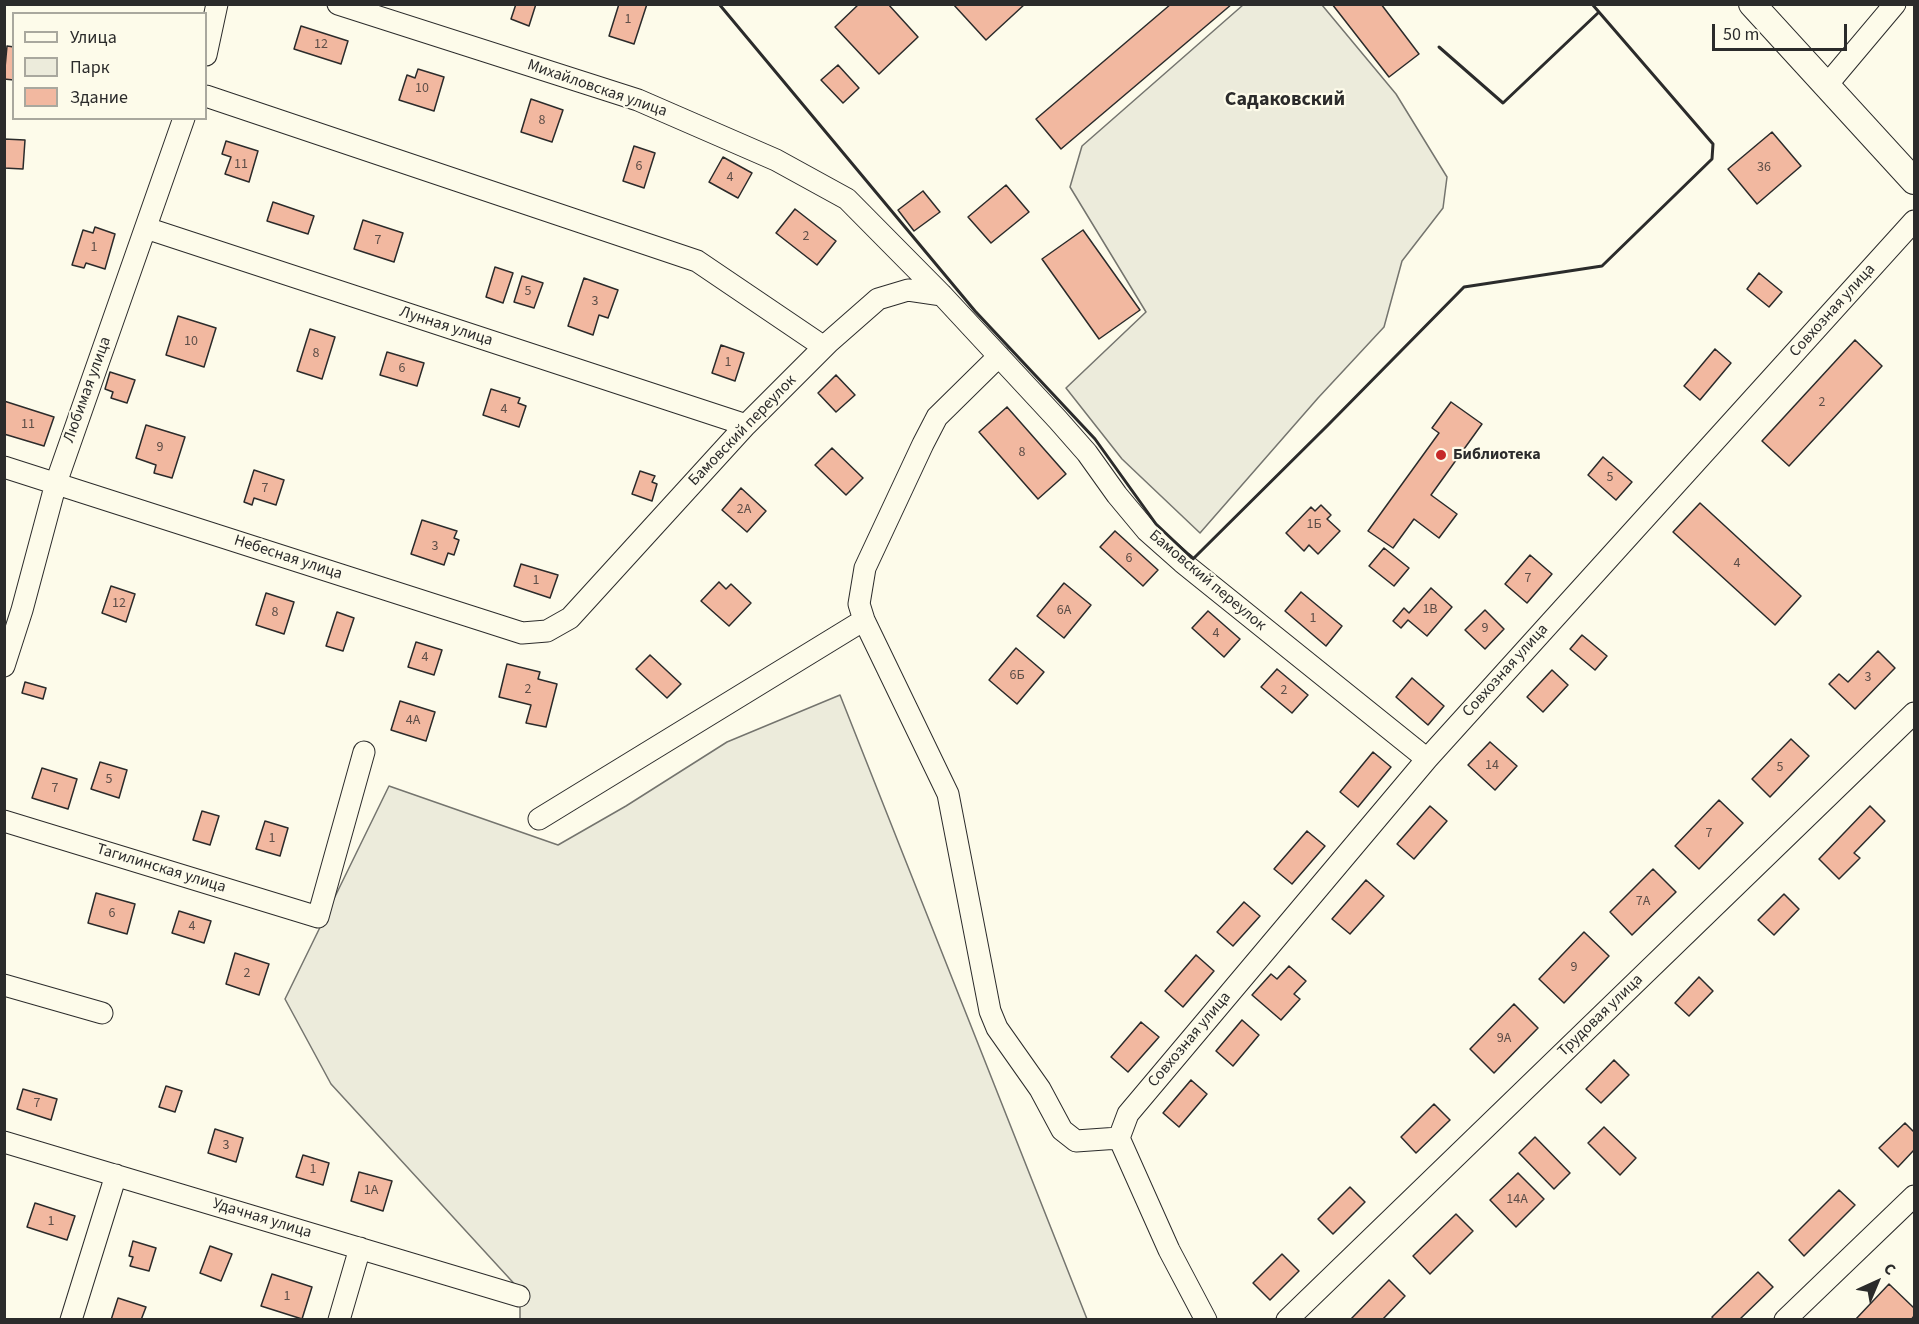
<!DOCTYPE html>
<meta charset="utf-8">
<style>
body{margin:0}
#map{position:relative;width:1919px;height:1324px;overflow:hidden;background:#fdfbea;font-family:"Source Sans 3",sans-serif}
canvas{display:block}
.frame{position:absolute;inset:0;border:6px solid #2b2b2b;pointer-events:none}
.legend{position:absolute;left:12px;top:12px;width:195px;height:108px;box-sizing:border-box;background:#fdfbea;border:2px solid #a9a89e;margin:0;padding:8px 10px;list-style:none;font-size:18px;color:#2b2b2b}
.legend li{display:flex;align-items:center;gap:12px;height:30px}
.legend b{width:30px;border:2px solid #a9a89e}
.north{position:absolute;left:1847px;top:1252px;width:60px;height:60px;-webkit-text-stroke:4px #fdfbea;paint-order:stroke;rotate:44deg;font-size:16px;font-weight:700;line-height:24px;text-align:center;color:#2b2b2b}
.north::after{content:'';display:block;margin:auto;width:21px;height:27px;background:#2b2b2b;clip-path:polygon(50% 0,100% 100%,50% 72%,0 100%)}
.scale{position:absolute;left:1712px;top:24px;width:135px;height:27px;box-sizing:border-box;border:3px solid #2b2b2b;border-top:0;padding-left:8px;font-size:18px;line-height:21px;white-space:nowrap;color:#2b2b2b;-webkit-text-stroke:4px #fdfbea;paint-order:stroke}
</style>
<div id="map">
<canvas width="1919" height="1324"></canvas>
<div class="frame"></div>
<ul class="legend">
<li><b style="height:8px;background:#fdfbea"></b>Улица</li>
<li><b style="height:16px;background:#ecebdb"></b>Парк</li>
<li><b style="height:16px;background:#f2b8a0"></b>Здание</li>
</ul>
<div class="north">С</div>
<div class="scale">50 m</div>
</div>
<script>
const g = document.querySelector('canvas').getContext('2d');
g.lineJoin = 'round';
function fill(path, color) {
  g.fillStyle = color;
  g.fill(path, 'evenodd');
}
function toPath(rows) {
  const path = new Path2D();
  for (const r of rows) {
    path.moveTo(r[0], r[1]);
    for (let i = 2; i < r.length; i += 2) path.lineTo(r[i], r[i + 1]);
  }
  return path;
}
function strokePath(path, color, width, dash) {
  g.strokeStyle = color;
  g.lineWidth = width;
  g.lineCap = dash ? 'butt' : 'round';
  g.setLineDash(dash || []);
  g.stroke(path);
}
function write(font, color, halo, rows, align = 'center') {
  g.font = font + ' "Source Sans 3",sans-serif';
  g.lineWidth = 4.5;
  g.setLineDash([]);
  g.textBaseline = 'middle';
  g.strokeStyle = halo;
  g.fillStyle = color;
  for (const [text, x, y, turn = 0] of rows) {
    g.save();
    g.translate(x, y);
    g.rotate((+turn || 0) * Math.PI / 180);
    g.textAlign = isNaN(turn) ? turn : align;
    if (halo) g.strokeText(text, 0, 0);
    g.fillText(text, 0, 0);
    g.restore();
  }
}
const green = toPath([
 [1243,5,1322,5,1396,94,1447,177,1443,208,1402,261,1384,327,1318,398,1200,533,1122,459,1066,388,1146,312,1070,187,1082,146,1243,5],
 [840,695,1087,1319,520,1319,520,1290,331,1084,285,999,389,786,558,845,626,806,727,742,840,695]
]);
fill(green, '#ecebdb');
strokePath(green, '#74746e', 1.5);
const building = toPath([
 [516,4,536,4,529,26,511,19,516,4],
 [619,4,647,4,634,44,609,36,619,4],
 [859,4,888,4,918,37,879,74,835,27,859,4],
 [953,4,1025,4,986,40,953,4],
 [1171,4,1232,4,1061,149,1036,119,1171,4],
 [1332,4,1381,4,1419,54,1389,77,1332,4],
 [301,26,348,41,341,64,294,49,301,26],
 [7,46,14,47,14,80,4,79,7,46],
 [838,65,859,88,843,103,821,80,838,65],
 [418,69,444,77,434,111,399,100,407,75,415,78,418,69],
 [531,99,563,110,552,142,521,132,531,99],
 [1772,132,1801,166,1757,204,1728,169,1772,132],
 [4,139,25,140,23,169,4,168,4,139],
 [226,141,258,151,249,182,225,174,231,157,222,154,226,141],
 [634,146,655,153,644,188,623,181,634,146],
 [723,157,752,173,738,198,709,182,723,157],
 [1006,185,1029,212,991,243,968,217,1006,185],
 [923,191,940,212,914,231,898,210,923,191],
 [273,202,314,216,308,234,267,221,273,202],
 [795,209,836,241,817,265,776,233,795,209],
 [363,220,403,233,394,262,354,249,363,220],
 [95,227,115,234,105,269,86,263,84,268,72,265,83,230,93,233,95,227],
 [1083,230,1140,310,1099,339,1042,259,1083,230],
 [495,267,513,273,503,303,486,297,495,267],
 [1759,273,1782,292,1769,307,1747,289,1759,273],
 [522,276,543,283,534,308,514,302,522,276],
 [584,278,618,290,608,318,599,315,593,335,568,326,584,278],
 [178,316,216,328,204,367,166,355,178,316],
 [310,329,335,337,322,379,297,371,310,329],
 [1855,340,1882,366,1789,466,1762,441,1855,340],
 [721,345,744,353,735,381,712,373,721,345],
 [1715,349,1731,363,1700,400,1684,386,1715,349],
 [387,352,424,363,417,386,380,375,387,352],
 [110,372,135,380,127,403,111,398,113,392,105,389,110,372],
 [836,375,855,395,836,412,818,393,836,375],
 [491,389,520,398,518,403,526,406,519,427,483,415,491,389],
 [4,401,54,417,44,446,4,434,4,401],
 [1451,402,1482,424,1431,495,1457,514,1439,538,1414,519,1393,548,1368,531,1439,433,1432,428,1451,402],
 [1007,407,1066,474,1038,499,979,432,1007,407],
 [146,425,185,437,172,478,154,473,156,465,136,458,146,425],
 [832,448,863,478,846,495,815,465,832,448],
 [1603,457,1632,482,1616,500,1588,475,1603,457],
 [254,470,284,480,276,505,254,498,252,505,244,502,254,470],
 [640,471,655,476,652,482,657,484,652,501,632,494,640,471],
 [741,488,766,511,747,532,722,510,741,488],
 [1700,503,1801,596,1775,625,1673,532,1700,503],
 [1321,505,1331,515,1327,519,1340,531,1318,554,1309,545,1304,551,1286,533,1311,507,1315,511,1321,505],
 [422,520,457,531,454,538,459,540,454,555,448,553,444,565,411,554,422,520],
 [1115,531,1158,570,1143,586,1100,547,1115,531],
 [1384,548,1409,568,1394,586,1369,566,1384,548],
 [1530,555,1552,574,1527,603,1505,584,1530,555],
 [521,564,558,575,550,598,514,586,521,564],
 [719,582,726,589,731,584,751,603,729,626,701,601,719,582],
 [1064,583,1091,605,1064,638,1037,616,1064,583],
 [111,586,135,594,126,622,102,613,111,586],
 [1431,588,1452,607,1427,636,1408,620,1401,628,1393,621,1404,608,1409,613,1431,588],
 [1301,592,1342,626,1326,646,1285,611,1301,592],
 [266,593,294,602,284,634,256,625,266,593],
 [1485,610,1504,629,1485,649,1465,630,1485,610],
 [1208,611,1240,639,1224,657,1192,628,1208,611],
 [337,612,354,618,343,651,326,646,337,612],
 [1582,635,1607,656,1595,670,1570,649,1582,635],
 [416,642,442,650,434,675,408,667,416,642],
 [1016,648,1044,672,1017,704,989,680,1016,648],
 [1878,651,1895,668,1855,709,1829,684,1839,674,1848,682,1878,651],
 [650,655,681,684,667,698,636,669,650,655],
 [507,664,540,672,538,679,557,684,546,727,526,723,531,705,499,697,507,664],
 [1277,669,1308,695,1292,713,1261,687,1277,669],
 [1552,670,1568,685,1543,712,1527,697,1552,670],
 [1412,678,1444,706,1428,725,1396,697,1412,678],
 [25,682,46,688,43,699,22,693,25,682],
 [400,701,435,712,426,741,391,730,400,701],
 [1791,739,1809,756,1770,797,1752,779,1791,739],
 [1490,742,1517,766,1495,790,1468,765,1490,742],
 [1373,752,1391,767,1358,807,1340,792,1373,752],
 [100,762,127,770,119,798,91,789,100,762],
 [42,768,77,779,68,809,32,798,42,768],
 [1719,800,1743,823,1699,869,1675,846,1719,800],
 [1430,806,1447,821,1414,859,1397,844,1430,806],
 [1870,806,1885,821,1854,853,1860,858,1839,879,1819,859,1870,806],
 [202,811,219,816,210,845,193,840,202,811],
 [265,821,288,828,280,856,256,849,265,821],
 [1307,831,1325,846,1292,884,1274,869,1307,831],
 [1653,869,1676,892,1632,935,1610,912,1653,869],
 [1366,880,1384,896,1350,934,1332,919,1366,880],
 [96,893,135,904,127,934,88,923,96,893],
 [1784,894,1799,909,1774,935,1758,920,1784,894],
 [1244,902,1260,916,1233,946,1217,932,1244,902],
 [179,911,211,921,204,943,172,933,179,911],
 [1584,932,1609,956,1564,1003,1539,979,1584,932],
 [235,953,269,964,259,995,226,984,235,953],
 [1196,955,1214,971,1183,1007,1165,991,1196,955],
 [1289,966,1306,981,1294,994,1300,999,1281,1020,1252,995,1271,974,1277,979,1289,966],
 [1699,977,1713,991,1689,1016,1675,1003,1699,977],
 [1514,1004,1538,1028,1494,1073,1470,1049,1514,1004],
 [1242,1020,1259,1035,1233,1066,1216,1051,1242,1020],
 [1141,1022,1159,1037,1128,1072,1111,1057,1141,1022],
 [1614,1060,1629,1075,1601,1103,1586,1089,1614,1060],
 [1191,1080,1207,1094,1179,1127,1163,1113,1191,1080],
 [166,1086,182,1091,175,1112,159,1107,166,1086],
 [23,1089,57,1099,51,1120,17,1109,23,1089],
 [1434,1104,1450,1120,1416,1153,1401,1137,1434,1104],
 [1905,1123,1914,1132,1914,1150,1898,1167,1879,1148,1905,1123],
 [1604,1127,1636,1158,1620,1175,1588,1143,1604,1127],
 [215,1129,243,1138,236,1162,208,1153,215,1129],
 [1535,1137,1570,1173,1554,1189,1519,1153,1535,1137],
 [303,1155,329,1163,323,1185,296,1177,303,1155],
 [359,1172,392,1181,383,1211,351,1201,359,1172],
 [1518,1173,1544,1199,1516,1227,1490,1200,1518,1173],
 [1350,1187,1365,1202,1333,1234,1318,1219,1350,1187],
 [1839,1190,1855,1205,1804,1256,1789,1240,1839,1190],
 [35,1203,75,1216,67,1240,27,1227,35,1203],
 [1456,1214,1473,1231,1430,1274,1413,1256,1456,1214],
 [133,1241,156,1248,149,1271,130,1266,133,1257,129,1256,133,1241],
 [210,1246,232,1254,221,1281,200,1273,210,1246],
 [1282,1254,1299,1271,1270,1300,1253,1283,1282,1254],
 [1758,1272,1773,1287,1739,1320,1714,1320,1712,1317,1758,1272],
 [272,1274,312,1287,302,1319,261,1306,272,1274],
 [1389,1280,1405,1296,1382,1320,1350,1320,1389,1280],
 [1889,1284,1914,1308,1914,1316,1911,1320,1855,1320,1889,1284],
 [118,1298,146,1307,141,1320,111,1320,118,1298]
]);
fill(building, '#f2b8a0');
strokePath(building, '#2b2b2b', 1.5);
const minor = toPath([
 [338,4,638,100,776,160,847,199,942,295,1058,420,1087,453,1117,495,1147,531,1182,562,1427,759],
 [206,55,217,4],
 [1826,86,1895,4],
 [206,96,697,261,824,347],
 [146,228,746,425],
 [999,356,937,417,923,444,865,568,859,604,864,620,948,794,990,1011,997,1028,1040,1089,1062,1130,1076,1141,1119,1138],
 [4,467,522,633,547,631,570,618,746,425,829,342,878,299,908,290,942,295],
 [4,666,22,610,56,483,184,118],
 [539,819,864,620],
 [4,821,318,917,364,752],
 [4,985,102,1013],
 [1119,1138,1128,1114,1427,759,1914,221],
 [1119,1138,1169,1250,1206,1320],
 [4,1142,519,1296],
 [71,1320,116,1175],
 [339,1320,360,1248],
 [1287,1320,1914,713],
 [1785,1320,1914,1196]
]);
const major = toPath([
 [1752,4,1914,181]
]);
strokePath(minor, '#2b2b2b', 23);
strokePath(major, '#2b2b2b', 28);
strokePath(minor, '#fdfbea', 21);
strokePath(major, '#fdfbea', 26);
strokePath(toPath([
 [719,4,975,311,1095,439,1156,524,1193,559,1328,425,1464,287,1602,266,1712,159,1713,144,1592,4],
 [1439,47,1503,103,1599,12]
]), '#2b2b2b', 3);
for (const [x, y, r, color] of [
 [1441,455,6,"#c62828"]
]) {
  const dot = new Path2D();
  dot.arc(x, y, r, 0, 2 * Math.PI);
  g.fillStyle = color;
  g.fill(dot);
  strokePath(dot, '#fdfbea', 2);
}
write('14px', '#5d4e48', null, [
 ["1",628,20],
 ["12",321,45],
 ["10",422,89],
 ["8",542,121],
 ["11",241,165],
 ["6",639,167],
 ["36",1764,168],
 ["4",730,178],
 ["2",806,237],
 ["7",378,241],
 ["1",94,248],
 ["5",528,292],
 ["3",595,302],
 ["10",191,342],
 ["8",316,354],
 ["1",728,363],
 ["6",402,369],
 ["2",1822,403],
 ["4",504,410],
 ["11",28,425],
 ["9",160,448],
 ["8",1022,453],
 ["5",1610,478],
 ["7",265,489],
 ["2А",744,510],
 ["1Б",1314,525],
 ["3",435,547],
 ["6",1129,559],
 ["4",1737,564],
 ["7",1528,579],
 ["1",536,581],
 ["12",119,604],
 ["1В",1430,610],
 ["6А",1064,611],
 ["8",275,613],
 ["1",1313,619],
 ["9",1485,629],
 ["4",1216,634],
 ["4",425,658],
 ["6Б",1017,676],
 ["3",1868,678],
 ["2",528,690],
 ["2",1284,691],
 ["4А",413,721],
 ["14",1492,766],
 ["5",1780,768],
 ["5",109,780],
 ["7",55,789],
 ["7",1709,834],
 ["1",272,839],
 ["7А",1643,902],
 ["6",112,914],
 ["4",192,927],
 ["9",1574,968],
 ["2",247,974],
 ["9А",1504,1039],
 ["7",37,1104],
 ["3",226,1146],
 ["1",313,1170],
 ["1А",371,1191],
 ["14А",1517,1200],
 ["1",51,1222],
 ["1",287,1297]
]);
write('16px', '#2b2b2b', '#fdfbea', [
 ["Михайловская улица",597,89,19],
 ["Совхозная улица",1833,311,-48],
 ["Лунная улица",446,327,18],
 ["Любимая улица",88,390,-70],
 ["Бамовский переулок",743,431,-46],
 ["Небесная улица",288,558,18],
 ["Бамовский переулок",1207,581,40],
 ["Совхозная улица",1506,671,-48],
 ["Тагилинская улица",161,869,17],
 ["Трудовая улица",1601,1016,-44],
 ["Совхозная улица",1190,1040,-50],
 ["Удачная улица",262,1219,17]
]);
write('bold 16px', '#2b2b2b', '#fdfbea', [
 ["Библиотека",1453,455]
], 'left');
write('bold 20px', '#2b2b2b', '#fdfbea', [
 ["Садаковский",1285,101]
]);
</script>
